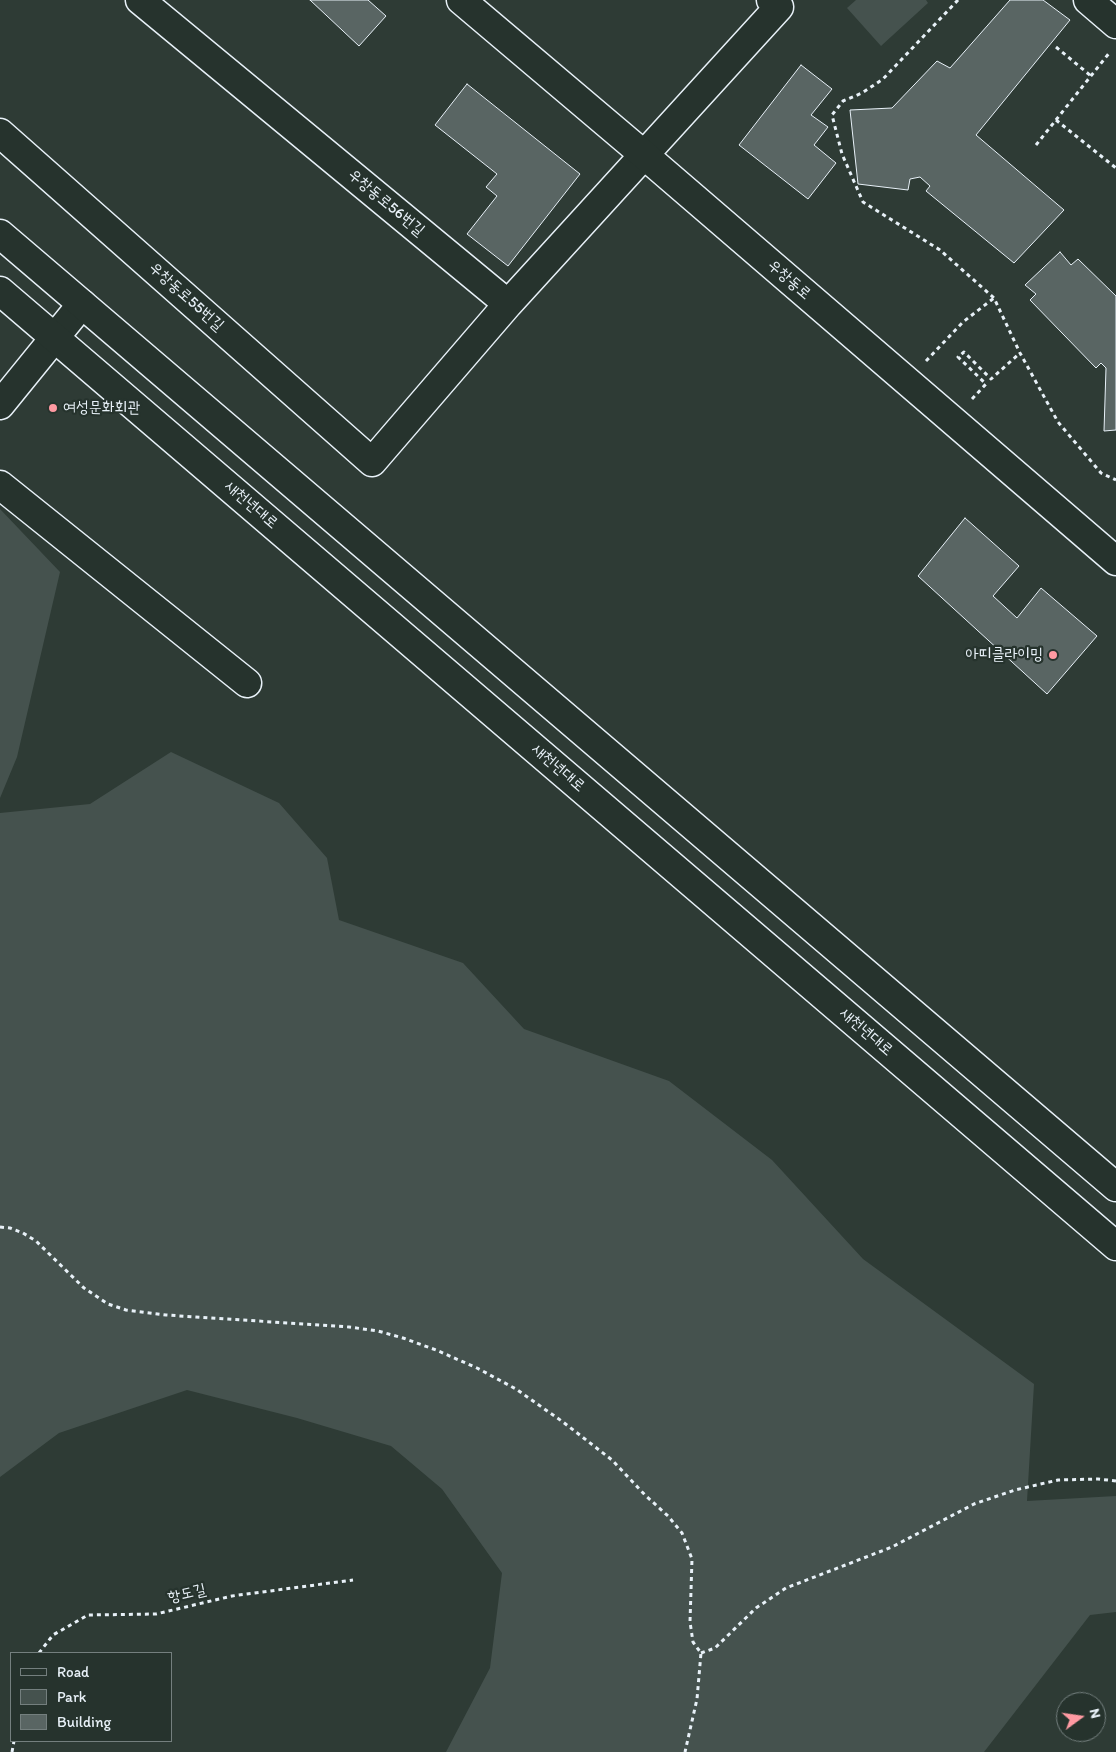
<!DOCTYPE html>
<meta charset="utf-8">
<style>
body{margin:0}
#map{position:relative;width:1116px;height:1752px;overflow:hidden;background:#2e3b35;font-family:Itim,sans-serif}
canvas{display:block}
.legend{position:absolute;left:10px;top:1652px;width:162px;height:90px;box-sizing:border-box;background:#26332d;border:1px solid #747f7e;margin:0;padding:6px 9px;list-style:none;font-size:15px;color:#e8f1f8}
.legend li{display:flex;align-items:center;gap:10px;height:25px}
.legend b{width:25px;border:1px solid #747f7e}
.north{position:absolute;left:1056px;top:1692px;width:50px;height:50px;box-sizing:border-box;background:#26332d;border:1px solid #747f7e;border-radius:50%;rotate:76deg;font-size:14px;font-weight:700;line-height:20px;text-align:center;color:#e8f1f8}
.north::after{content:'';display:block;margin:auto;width:18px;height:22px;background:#ff9aa2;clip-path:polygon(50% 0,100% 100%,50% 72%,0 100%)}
</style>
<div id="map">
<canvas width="1116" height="1752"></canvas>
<ul class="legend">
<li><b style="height:6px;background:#26332d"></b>Road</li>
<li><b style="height:14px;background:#45524e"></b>Park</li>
<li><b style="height:14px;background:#596563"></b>Building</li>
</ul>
<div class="north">N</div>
</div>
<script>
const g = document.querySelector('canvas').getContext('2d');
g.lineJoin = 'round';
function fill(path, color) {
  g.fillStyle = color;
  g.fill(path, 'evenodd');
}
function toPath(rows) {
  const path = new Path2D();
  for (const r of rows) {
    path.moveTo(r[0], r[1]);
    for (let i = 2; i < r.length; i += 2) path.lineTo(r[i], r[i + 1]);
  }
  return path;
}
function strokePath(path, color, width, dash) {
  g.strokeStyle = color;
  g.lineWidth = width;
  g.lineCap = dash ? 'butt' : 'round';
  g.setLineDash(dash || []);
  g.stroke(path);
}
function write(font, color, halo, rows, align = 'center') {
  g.font = font + ' Itim,"Poor Story",sans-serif';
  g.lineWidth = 4.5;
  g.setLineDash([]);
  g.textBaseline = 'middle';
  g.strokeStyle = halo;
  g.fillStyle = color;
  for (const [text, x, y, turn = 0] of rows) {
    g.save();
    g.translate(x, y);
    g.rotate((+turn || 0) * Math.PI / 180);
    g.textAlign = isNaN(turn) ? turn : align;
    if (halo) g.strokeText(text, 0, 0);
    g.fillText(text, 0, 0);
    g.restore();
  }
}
fill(toPath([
 [856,0,926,0,928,3,881,46,847,8],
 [0,509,60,572,17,757,0,798],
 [171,752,279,803,327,858,339,920,463,963,524,1029,669,1081,772,1160,863,1259,1034,1384,1027,1501,1116,1496,1116,1612,1090,1615,984,1752,446,1752,490,1668,502,1573,442,1489,391,1446,297,1418,187,1390,59,1433,0,1477,0,813,90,804]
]), '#45524e');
const building = toPath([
 [310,0,368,0,386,16,359,46,310,0],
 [1010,0,1043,0,1070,20,976,135,1064,210,1014,263,926,191,930,186,920,177,910,179,908,190,858,184,850,110,892,108,937,61,950,68,1010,0],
 [801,65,832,89,811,115,828,127,814,145,836,163,808,199,739,145,801,65],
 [467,84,580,174,508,266,467,234,497,196,486,187,497,174,435,125,467,84],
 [1060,252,1071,265,1078,259,1116,296,1116,430,1104,431,1106,368,1101,363,1096,368,1030,300,1036,294,1025,285,1060,252],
 [965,518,1019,566,993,596,1017,618,1041,588,1097,636,1047,694,918,576,965,518]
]);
fill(building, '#596563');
strokePath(building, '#e8f1f8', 1);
const minor = toPath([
 [140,0,508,304],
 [1088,0,1116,24],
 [0,133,372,462,508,304,779,7,771,0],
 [0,405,82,304],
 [0,485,247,683]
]);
const major = toPath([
 [461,0,643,154,1116,561],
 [0,234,1116,1187],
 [0,291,1116,1246]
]);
strokePath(minor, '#e8f1f8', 31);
strokePath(major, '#e8f1f8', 31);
strokePath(toPath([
 [958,0,883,79,862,93,843,101,832,115,842,154,863,202,940,250,994,298,1020,353,1058,422,1101,473,1116,480],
 [1056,47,1091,76],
 [1056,120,1116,168],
 [1036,145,1110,52],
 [926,361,963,322,994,298],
 [972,399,986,384,958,357,964,352,991,379,1020,353],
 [0,1227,10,1228,23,1233,36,1241,84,1288,108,1304,126,1310,166,1315,349,1327,378,1331,403,1338,436,1350,477,1368,516,1389,563,1422,612,1460,645,1495,668,1516,682,1533,692,1559,690,1622,693,1642,701,1653,697,1699,685,1752],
 [39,1653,53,1635,88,1615,156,1614,232,1596,353,1580],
 [701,1653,715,1648,756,1608,786,1588,892,1547,974,1504,1015,1490,1058,1480,1098,1479,1116,1481],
 [12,1752,14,1741]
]), '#e8f1f8', 3, [4, 4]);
strokePath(minor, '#26332d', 28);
strokePath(major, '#26332d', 28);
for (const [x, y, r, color] of [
 [53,408,5,"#ff9aa2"],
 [1053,655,5,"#ff9aa2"]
]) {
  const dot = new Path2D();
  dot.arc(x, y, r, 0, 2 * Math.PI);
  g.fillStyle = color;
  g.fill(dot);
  strokePath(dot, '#26332d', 2);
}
write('16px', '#e8f1f8', '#26332d', [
 ["우창동로56번길",386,203,40],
 ["우창동로",789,280,41],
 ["우창동로55번길",186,297,42],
 ["새천년대로",251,505,41],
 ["새천년대로",558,768,41],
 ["새천년대로",866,1032,41],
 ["항도길",187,1594,-13]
]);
write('16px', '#e8f1f8', '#26332d', [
 ["여성문화회관",63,408],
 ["아띠클라이밍",1043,655,"right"]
], 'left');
</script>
